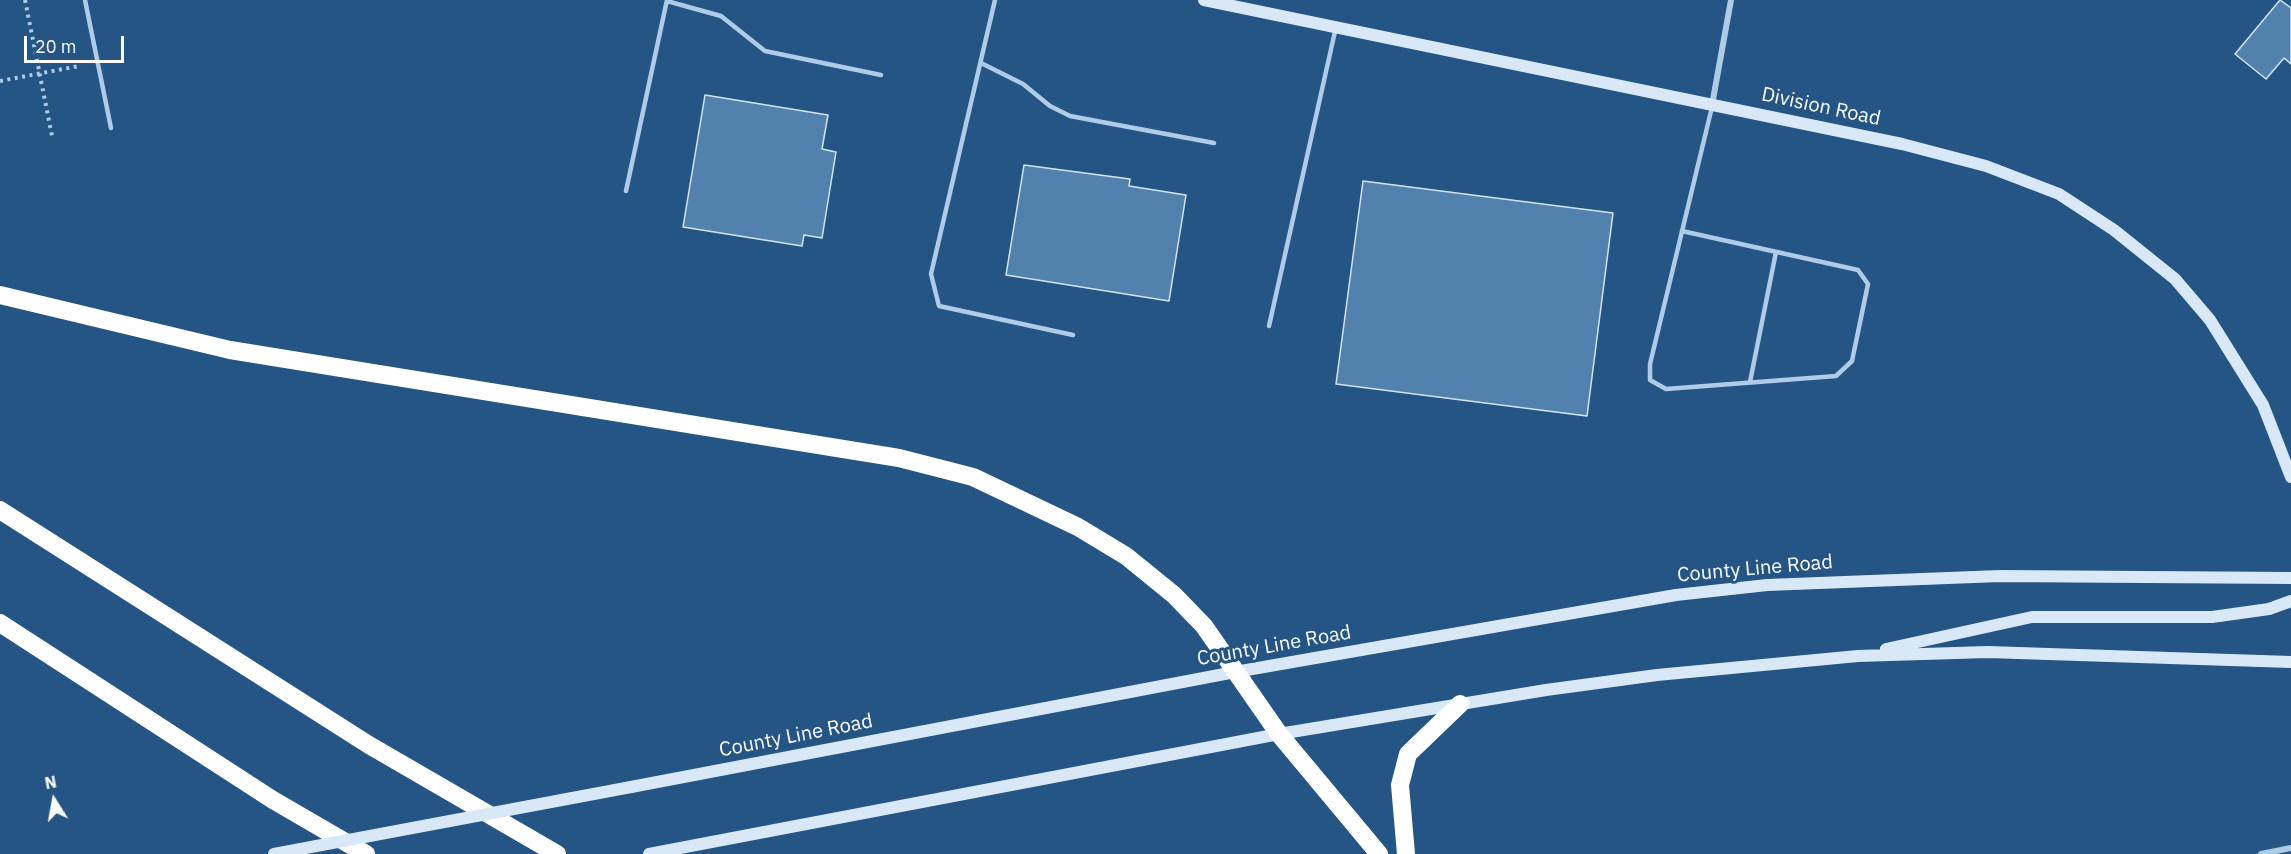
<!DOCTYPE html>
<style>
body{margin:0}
#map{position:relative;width:2291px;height:854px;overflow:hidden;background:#255584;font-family:"IBM Plex Sans",sans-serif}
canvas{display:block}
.north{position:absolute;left:24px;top:770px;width:60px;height:60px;-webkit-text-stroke:4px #255584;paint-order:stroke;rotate:349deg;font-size:16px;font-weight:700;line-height:24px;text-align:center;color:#fff}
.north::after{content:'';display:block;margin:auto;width:21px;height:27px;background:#fff;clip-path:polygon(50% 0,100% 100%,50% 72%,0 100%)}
.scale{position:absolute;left:24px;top:36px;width:100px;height:27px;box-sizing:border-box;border:3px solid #fff;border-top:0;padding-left:8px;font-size:18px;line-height:21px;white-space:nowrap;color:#fff;-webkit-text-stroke:4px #255584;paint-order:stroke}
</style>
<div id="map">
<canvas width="2291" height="854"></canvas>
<div class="north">N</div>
<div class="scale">20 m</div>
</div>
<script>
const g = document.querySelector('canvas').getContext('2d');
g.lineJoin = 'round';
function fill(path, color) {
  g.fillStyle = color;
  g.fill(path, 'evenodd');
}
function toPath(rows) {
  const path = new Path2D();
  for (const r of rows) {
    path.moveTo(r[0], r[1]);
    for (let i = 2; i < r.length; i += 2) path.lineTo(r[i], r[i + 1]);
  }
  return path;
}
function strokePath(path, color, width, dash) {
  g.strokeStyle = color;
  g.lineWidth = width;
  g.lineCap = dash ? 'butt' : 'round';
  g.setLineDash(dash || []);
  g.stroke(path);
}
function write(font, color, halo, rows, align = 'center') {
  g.font = font + ' "IBM Plex Sans",sans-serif';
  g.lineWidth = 6;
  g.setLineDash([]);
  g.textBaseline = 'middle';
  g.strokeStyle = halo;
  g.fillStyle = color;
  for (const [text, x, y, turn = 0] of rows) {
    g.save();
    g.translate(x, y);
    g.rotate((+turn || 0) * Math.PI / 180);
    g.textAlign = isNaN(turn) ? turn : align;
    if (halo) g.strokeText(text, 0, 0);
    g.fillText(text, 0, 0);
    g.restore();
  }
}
const building = toPath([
 [2280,0,2291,8,2291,64,2284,58,2266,79,2235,54,2280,0],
 [705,95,828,115,822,149,836,152,822,238,804,235,802,246,683,227,705,95],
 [1024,165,1130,179,1129,186,1186,195,1169,301,1006,275,1024,165],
 [1363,181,1613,213,1587,416,1336,384,1363,181]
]);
fill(building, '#5281ad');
strokePath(building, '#d2e5f6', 1.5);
strokePath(toPath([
 [25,0,52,136],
 [0,81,79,66]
]), '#aecce7', 4, [3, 4.5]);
strokePath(toPath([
 [85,0,111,128],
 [995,0,931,274,939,306,1073,335],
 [667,1,721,16,765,51,881,75],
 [981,63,1023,84,1050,106,1070,116,1214,143],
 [626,191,667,0],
 [1682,231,1858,270,1868,284,1852,361,1836,376,1666,389,1650,380,1650,364,1712,107],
 [1269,326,1336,27],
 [1750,382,1776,252]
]), '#aecce7', 4.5);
strokePath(toPath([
 [1712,105,1731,0],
 [2261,854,2291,848]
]), '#aecce7', 6);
strokePath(toPath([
 [1204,0,1902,144,1986,166,2059,194,2114,230,2175,279,2210,320,2263,405,2291,477],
 [1886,649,2032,617,2212,617,2269,609,2291,601],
 [631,787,1235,672,1676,595,1767,585,2000,576,2291,578],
 [649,854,1279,734,1546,690,1657,675,1858,656,1988,652,2291,662]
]), '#d8e8f7', 12);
strokePath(toPath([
 [0,295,230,350,899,458,973,477,1078,527,1126,556,1174,595,1204,626,1279,734,1379,854],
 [0,510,369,745,557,854],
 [0,623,273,800,366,854],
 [1406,854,1400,785,1408,754,1460,704]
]), '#fff', 18);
strokePath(toPath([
 [274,854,631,787]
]), '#d8e8f7', 12);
write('20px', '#fff', '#255584', [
 ["Division Road",1821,107,12],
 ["County Line Road",1755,569,-5],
 ["County Line Road",1274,646,-10],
 ["County Line Road",796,736,-11]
]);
</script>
